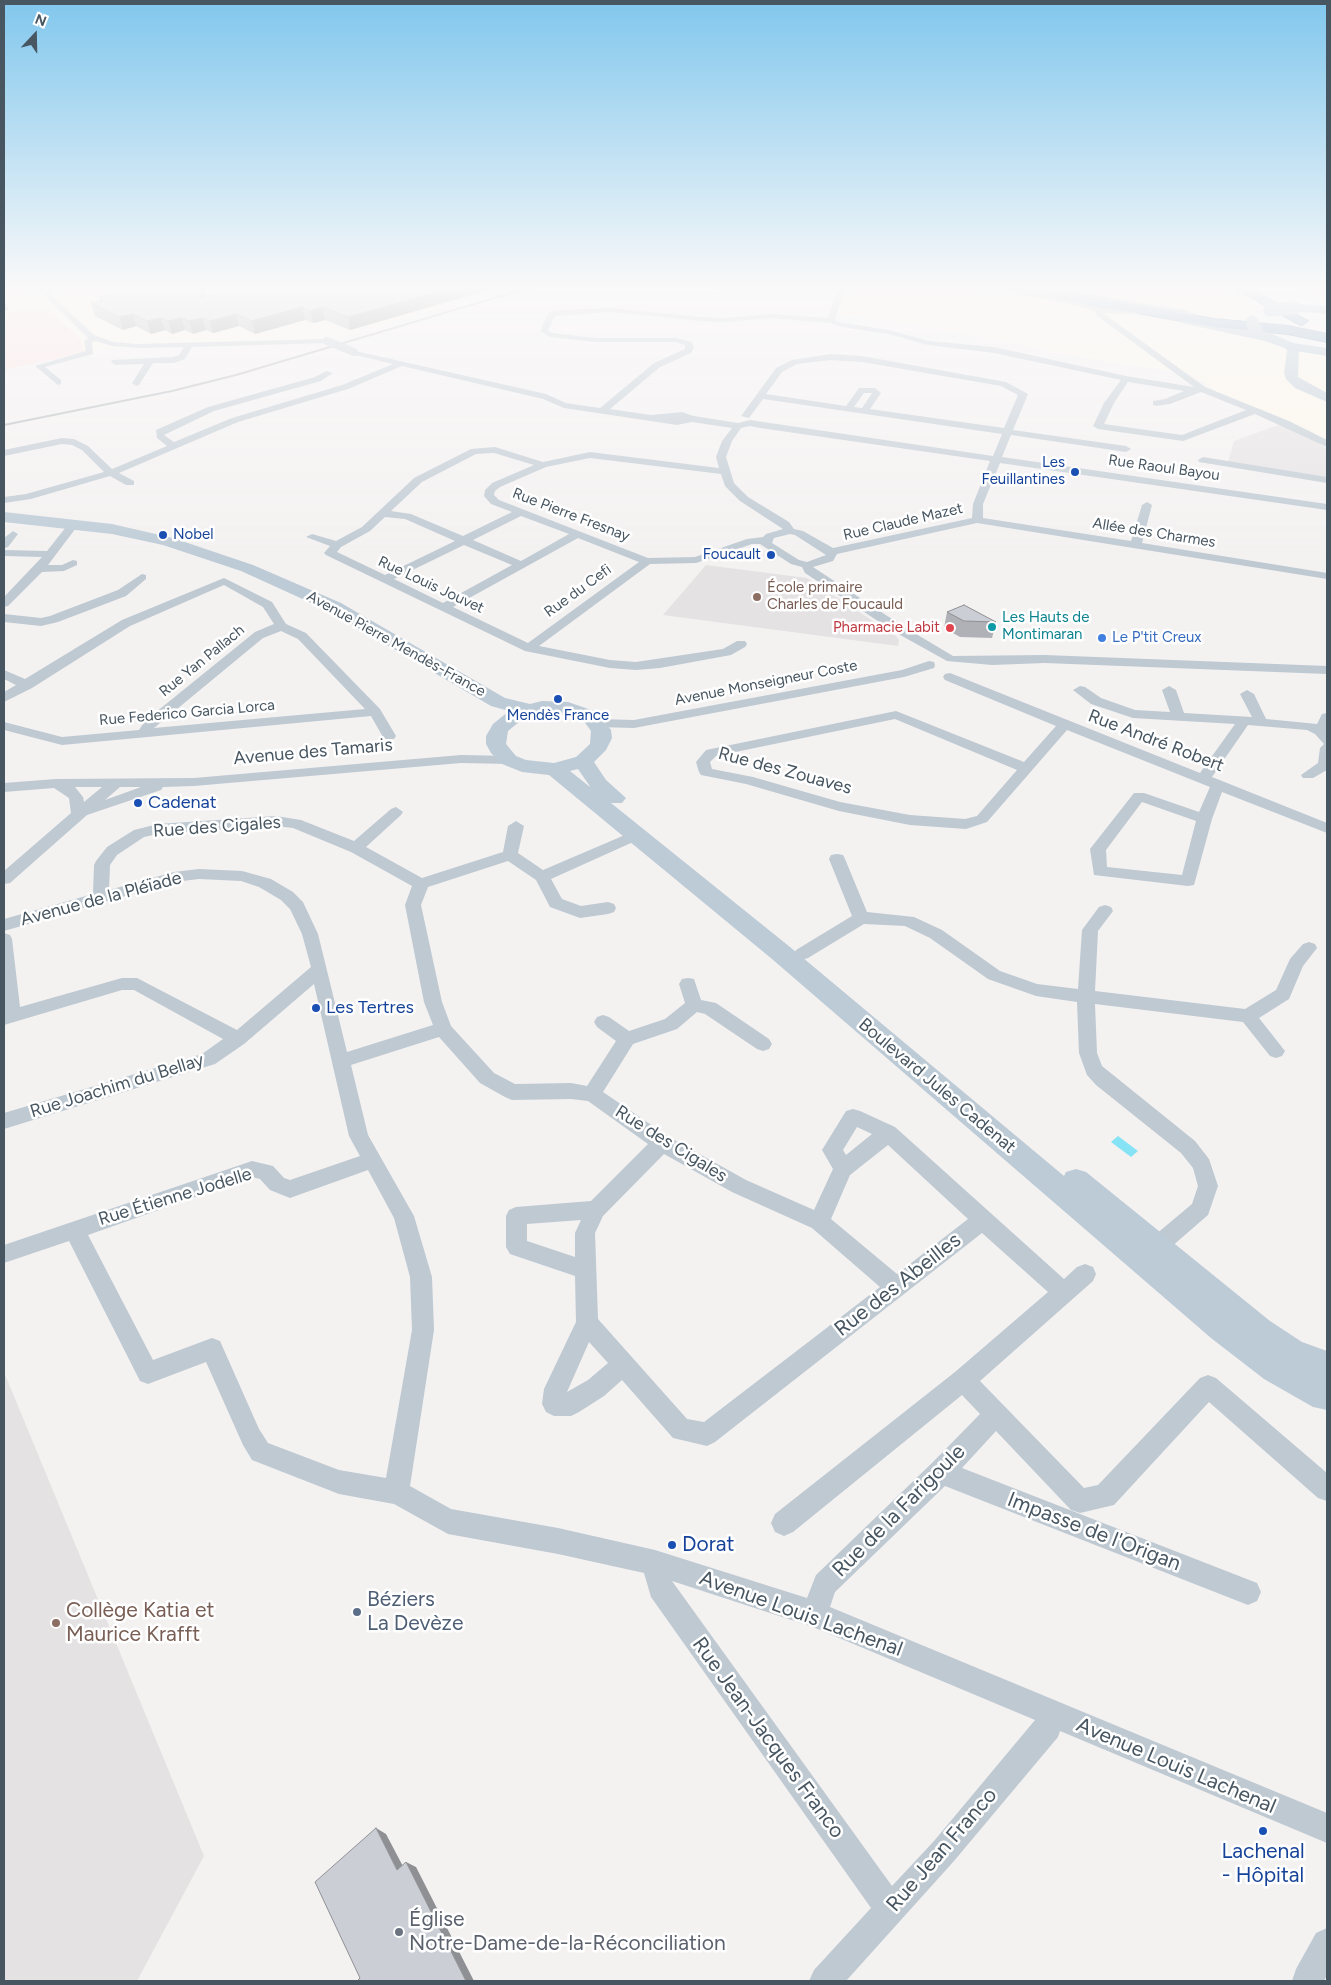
<!DOCTYPE html>
<meta charset="utf-8">
<style>
body{margin:0}
#map{position:relative;width:1331px;height:1985px;overflow:hidden;background:#f4f1f1;font-family:Figtree,sans-serif}
canvas{display:block}
.frame{position:absolute;inset:0;border:5px solid #475661;pointer-events:none}
.north{position:absolute;left:10px;top:10px;width:50px;height:50px;-webkit-text-stroke:4px #fff;paint-order:stroke;rotate:21deg;font-size:14px;font-weight:700;line-height:20px;text-align:center;color:#475661}
.north::after{content:'';display:block;margin:auto;width:18px;height:22px;background:#475661;clip-path:polygon(50% 0,100% 100%,50% 72%,0 100%)}
</style>
<div id="map">
<canvas width="1331" height="1985"></canvas>
<div class="frame"></div>
<div class="north">N</div>
</div>
<script>
const g = document.querySelector('canvas').getContext('2d');
g.lineJoin = 'round';
function fill(path, color) {
  g.fillStyle = color;
  g.fill(path, 'evenodd');
}
function toPath(rows) {
  const path = new Path2D();
  for (const r of rows) {
    path.moveTo(r[0], r[1]);
    for (let i = 2; i < r.length; i += 2) path.lineTo(r[i], r[i + 1]);
  }
  return path;
}
function strokePath(path, color, width, dash) {
  g.strokeStyle = color;
  g.lineWidth = width;
  g.lineCap = dash ? 'butt' : 'round';
  g.setLineDash(dash || []);
  g.stroke(path);
}
function write(font, color, halo, rows, align = 'center') {
  g.font = font + ' Figtree,sans-serif';
  g.lineWidth = 5;
  g.setLineDash([]);
  g.textBaseline = 'middle';
  g.strokeStyle = halo;
  g.fillStyle = color;
  for (const [text, x, y, turn = 0] of rows) {
    g.save();
    g.translate(x, y);
    g.rotate((+turn || 0) * Math.PI / 180);
    g.textAlign = isNaN(turn) ? turn : align;
    if (halo) g.strokeText(text, 0, 0);
    g.fillText(text, 0, 0);
    g.restore();
  }
}
fill(toPath([
 [4,286,513,286,317,343,112,348,85,352,43,304,4,313],
 [671,286,1224,286,1247,301,1256,311,1247,316,1251,332,1282,346,1327,357,1327,442,1310,431,1222,395,1190,374,1091,359,926,326,838,314,841,296],
 [1291,286,1327,286,1327,302,1323,301]
]), '#fef8eb');
fill(toPath([
 [1281,424,1312,438,1327,449,1327,478,1228,462,1234,441],
 [706,565,807,578,896,636,899,640,898,646,663,615],
 [4,1372,204,1856,137,1981,4,1981]
]), '#e5e2e3');
fill(toPath([
 [43,304,80,339,85,352,4,370,4,313]
]), '#fee2e1');
fill(toPath([
 [1118,1136,1138,1151,1131,1157,1111,1142]
]), '#86e3f5');
const highway = toPath([
 [1002,286,1027,286,1215,319,1288,326,1327,334,1327,342,1288,334,1215,327,1008,290,1002,286],
 [1231,286,1246,286,1308,321,1302,325,1298,324,1231,286]
]);
strokePath(highway, '#7091b0', 2);
fill(toPath([
 [843,286,851,286,842,298,835,320,844,323,889,330,929,341,994,347,1126,376,1194,387,1096,315,1095,311,1066,303,972,286,989,286,1067,299,1099,308,1142,310,1142,314,1139,314,1103,313,1205,387,1289,421,1327,440,1327,447,1255,414,1183,441,1098,429,1093,426,1104,403,1121,380,994,353,928,345,888,334,842,327,830,323,770,318,725,322,701,321,612,312,555,316,548,330,552,333,596,338,676,338,692,342,694,348,691,353,660,367,610,409,651,415,682,412,694,416,738,423,750,420,993,456,1002,434,763,399,749,418,741,416,776,368,792,360,831,354,862,356,1006,382,1028,394,1013,430,1126,446,1131,449,1126,452,1011,435,1002,457,1327,504,1327,510,1000,463,983,504,983,518,1131,541,1142,505,1147,502,1152,505,1142,543,1327,573,1327,579,977,523,837,554,833,561,813,567,901,625,953,656,1045,655,1327,666,1327,674,1045,663,992,665,947,661,893,631,805,573,802,567,791,564,760,544,752,544,696,563,650,564,539,646,610,660,636,662,723,649,737,641,745,641,747,644,745,647,731,655,660,668,636,670,610,668,525,651,326,555,324,553,330,546,306,537,312,534,336,541,362,527,414,478,471,449,495,447,543,462,590,452,719,468,716,457,722,441,732,428,692,422,677,425,564,408,543,399,402,366,348,389,238,422,119,473,134,481,134,485,126,485,110,476,31,499,4,503,4,497,26,494,104,472,82,450,72,445,62,444,4,456,4,450,62,438,74,439,88,446,112,469,167,446,157,438,156,430,208,407,315,377,326,371,333,373,321,381,214,411,164,435,174,442,232,418,342,385,393,364,351,354,351,350,546,394,566,403,600,408,654,363,685,349,685,345,675,342,596,342,550,337,540,331,549,312,561,310,612,308,701,317,725,318,770,314,828,318,834,298,843,286],
 [831,360,862,362,1001,386,1018,395,1004,428,870,409,881,393,875,388,859,388,846,406,766,394,782,372,797,364,831,360],
 [1128,382,1184,391,1165,399,1153,401,1153,405,1156,406,1170,404,1201,392,1246,410,1182,435,1104,424,1114,403,1128,382],
 [864,393,872,393,862,408,854,407,864,393],
 [750,426,760,428,990,461,973,504,972,518,833,548,803,531,794,529,789,522,748,497,734,483,726,457,732,441,741,428,750,426],
 [494,453,534,465,492,483,485,490,484,496,491,504,512,512,463,536,411,514,391,511,422,482,476,454,494,453],
 [590,458,721,474,725,486,740,501,783,529,766,534,763,537,747,539,695,557,648,558,499,500,494,495,495,491,500,487,546,467,590,458],
 [521,516,569,534,521,561,473,540,521,516],
 [385,517,405,519,455,541,385,575,337,552,341,547,370,531,385,517],
 [790,534,795,535,826,555,807,562,799,560,772,543,774,538,790,534],
 [578,538,639,562,528,643,453,607,578,538],
 [464,545,512,565,443,603,394,579,464,545],
 [44,288,94,335,113,342,137,344,327,339,331,341,327,343,192,347,185,359,174,363,153,363,139,385,136,386,132,383,144,364,115,365,111,362,112,360,173,357,179,355,184,347,137,348,112,346,96,341,92,342,93,354,45,367,61,380,61,384,58,385,35,366,86,351,84,341,88,338,41,292,40,290,44,288],
 [1203,457,1327,477,1327,483,1199,462,1198,460,1203,457],
 [74,521,79,524,48,565,62,565,73,560,77,561,77,565,64,571,42,572,8,606,4,607,4,597,42,557,4,556,4,550,47,551,70,522,74,521],
 [13,531,18,534,8,547,4,548,4,538,13,531],
 [142,574,146,575,146,579,126,596,58,622,41,626,4,622,4,614,41,618,50,616,118,590,142,574],
 [224,578,272,602,286,624,306,633,380,709,396,736,394,739,384,739,371,716,62,745,4,730,4,722,62,737,139,730,145,721,255,632,274,624,263,607,224,585,130,626,32,688,4,702,4,692,16,685,4,679,4,670,25,679,122,620,224,578],
 [281,631,298,639,365,709,154,728,263,638,281,631],
 [929,661,934,662,935,665,934,668,904,677,634,728,597,727,590,723,597,719,634,720,902,670,929,661],
 [950,673,1200,773,1235,724,1133,718,1091,704,1073,690,1080,686,1085,687,1101,698,1135,710,1170,712,1162,690,1169,686,1176,690,1184,713,1252,717,1240,694,1247,690,1254,694,1266,719,1317,724,1322,714,1327,713,1327,770,1313,778,1303,778,1301,775,1318,763,1320,748,1324,744,1315,734,1307,730,1248,725,1212,777,1327,823,1327,833,1222,792,1212,819,1194,885,1188,886,1094,875,1090,849,1134,793,1144,793,1199,812,1210,787,1067,730,987,822,966,829,910,825,839,811,746,784,701,775,699,772,696,762,706,750,896,711,1024,762,1056,726,945,680,943,677,945,674,950,673],
 [895,719,1017,770,977,816,965,819,910,815,840,802,753,777,712,769,710,762,716,756,895,719],
 [1142,802,1196,821,1182,875,1107,867,1106,850,1142,802],
 [461,755,509,756,516,760,509,764,461,763,194,786,163,787,161,790,87,815,10,883,4,884,4,871,71,813,69,798,54,788,4,792,4,783,56,779,194,778,461,755],
 [75,787,102,787,84,802,83,797,75,787],
 [120,787,141,787,105,800,120,787],
 [396,807,403,812,401,815,366,847,422,878,503,852,508,826,516,821,524,826,518,853,543,870,632,832,637,830,645,835,642,838,551,879,562,899,581,906,608,902,614,904,616,908,614,912,608,914,580,918,550,907,536,880,508,861,428,887,421,905,442,1002,451,1026,494,1073,515,1084,571,1083,587,1086,616,1041,597,1027,594,1022,597,1017,603,1015,609,1017,629,1031,665,1019,685,1003,679,984,682,979,688,978,694,979,701,1000,716,1003,769,1039,772,1044,769,1049,763,1051,757,1049,705,1014,697,1012,677,1029,633,1044,603,1092,669,1137,746,1180,814,1210,833,1169,822,1150,846,1111,853,1109,860,1111,895,1127,1064,1279,1077,1267,1085,1264,1093,1267,1096,1274,1093,1281,980,1381,1084,1488,1098,1485,1200,1378,1208,1375,1216,1378,1327,1473,1327,1501,1318,1498,1209,1402,1114,1505,1080,1513,1071,1510,996,1431,962,1468,1257,1583,1261,1592,1257,1601,1248,1605,945,1486,835,1592,830,1607,1327,1813,1327,1843,1060,1731,1058,1737,954,1861,846,1981,809,1981,814,1970,871,1908,651,1597,644,1573,558,1554,448,1534,394,1504,339,1494,252,1460,243,1445,206,1362,148,1384,140,1381,69,1241,4,1263,4,1245,252,1161,273,1166,284,1178,290,1180,360,1156,349,1136,314,984,244,1044,215,1064,4,1129,4,1113,202,1054,223,1039,134,990,122,990,4,1025,4,933,10,935,12,939,20,1007,122,978,137,978,237,1030,311,967,302,934,290,909,281,900,259,887,241,881,199,879,174,882,4,931,4,919,93,894,94,865,96,861,107,847,134,830,158,824,276,816,301,820,354,841,391,809,396,807],
 [276,826,293,828,351,852,412,886,405,905,424,1002,433,1025,347,1052,318,934,303,902,293,892,271,879,242,871,199,869,174,872,109,890,110,865,117,855,144,837,158,834,276,826],
 [439,1037,480,1083,505,1097,512,1100,571,1099,588,1101,648,1144,591,1201,516,1207,509,1210,506,1216,506,1247,510,1254,575,1276,576,1322,544,1389,542,1404,546,1412,554,1416,571,1416,579,1412,604,1396,622,1380,673,1438,707,1446,715,1442,982,1233,1048,1292,955,1372,775,1514,771,1523,775,1532,784,1536,793,1532,962,1395,980,1414,932,1463,816,1575,807,1598,655,1550,558,1528,451,1509,410,1486,434,1330,432,1277,414,1216,368,1135,351,1065,439,1037],
 [857,1127,872,1134,846,1155,843,1150,857,1127],
 [888,1145,968,1219,897,1274,831,1219,850,1175,888,1145],
 [664,1154,732,1192,812,1228,880,1287,704,1422,687,1419,598,1319,595,1233,603,1216,664,1154],
 [368,1170,394,1218,410,1277,412,1330,386,1478,339,1470,268,1443,259,1429,220,1341,212,1338,153,1360,88,1235,252,1177,260,1179,270,1190,290,1198,368,1170],
 [581,1220,575,1233,575,1257,527,1241,527,1224,581,1220],
 [589,1342,608,1363,588,1380,567,1392,589,1342],
 [672,1581,813,1627,1035,1720,934,1841,892,1886,672,1581],
 [837,854,843,855,845,859,867,912,914,917,942,930,1000,971,1037,984,1078,989,1082,930,1099,907,1105,905,1111,907,1113,911,1098,931,1095,991,1245,1009,1276,990,1290,959,1303,944,1309,942,1315,944,1317,948,1303,966,1289,999,1259,1018,1285,1051,1282,1056,1276,1058,1270,1056,1243,1022,1095,1004,1097,1053,1102,1066,1195,1141,1209,1159,1218,1186,1208,1215,1163,1254,1156,1256,1149,1254,1145,1247,1149,1240,1192,1204,1198,1186,1193,1168,1181,1153,1096,1085,1087,1075,1079,1053,1077,1002,1036,996,988,979,930,938,905,926,864,924,808,958,802,960,796,958,794,954,796,950,852,916,829,859,831,855,837,854],
 [1327,1928,1327,1975,1324,1981,1292,1981,1296,1969,1316,1933,1327,1928]
]), '#bec9d2');
fill(toPath([
 [58,286,57,289,48,293,35,292,30,289,33,286,58,286],
 [1290,342,1294,343,1299,351,1298,377,1327,393,1327,402,1295,388,1286,379,1284,373,1287,351,1284,346,1290,342],
 [4,512,112,524,173,538,253,565,341,603,505,698,530,704,542,701,568,702,597,712,611,730,612,738,606,750,594,762,606,780,626,798,622,803,611,803,790,947,1064,1176,1066,1172,1076,1169,1086,1172,1270,1321,1302,1342,1327,1351,1327,1410,1313,1407,1264,1379,1211,1338,772,959,549,775,522,772,502,764,491,753,486,744,486,736,493,724,509,711,491,706,329,611,241,571,163,545,112,534,4,522,4,512],
 [543,713,566,714,583,720,591,731,590,744,576,757,554,763,526,760,516,756,506,744,508,731,524,718,543,713],
 [578,769,589,785,590,787,570,771,578,769]
]), '#bdcbd6');
fill(toPath([
 [1016,286,1041,286,1189,311,1195,315,1192,318,1250,330,1256,327,1293,343,1327,348,1327,356,1290,350,1265,341,1181,323,1179,320,1181,317,1022,290,1016,286],
 [1295,304,1327,306,1327,314,1291,311,1289,308,1291,305,1295,304]
]), '#afc2d2');
fill(highway, '#85a6c4');
strokePath(toPath([
 [4,425,172,391,236,375,535,286]
]), '#b3b7bc', 2);
strokePath(toPath([
 [327,341,354,352]
]), '#bec9d2', 8);
strokePath(toPath([
 [1270,310,1295,308],
 [1252,322,1256,331]
]), '#afc2d2', 13);
fill(toPath([
 [502,286,350,330,325,320,313,323,305,320,255,334,239,326,213,333,206,330,193,334,185,330,172,334,165,330,151,334,136,326,123,330,95,316,91,303,100,301,99,297,158,288,178,288,205,296,256,288,283,291],
 [702,286,756,286,756,288],
 [947,612,996,622,992,638,960,637,944,628]
]), '#afb1b6');
fill(toPath([
 [459,286,502,286,350,330,348,317],
 [204,291,207,303,199,298],
 [4,298,8,310,4,311],
 [302,307,305,320,255,334,252,321],
 [322,307,325,320,313,323,310,311],
 [133,314,136,326,123,330,119,317],
 [236,314,239,326,213,333,210,321],
 [161,318,165,330,151,334,147,321],
 [182,318,185,330,172,334,168,321],
 [202,318,206,330,193,334,189,321],
 [376,1828,386,1834,407,1874,397,1870],
 [406,1862,416,1867,474,1981,466,1981]
]), '#8e9094');
const building = toPath([
 [145,286,154,286,158,288,166,286,173,286,178,288,186,286,193,286,204,291,199,298,245,286,251,286,256,288,265,286,270,286,283,291,304,286,459,286,348,317,322,307,310,311,302,307,252,321,236,314,210,321,202,318,189,321,182,318,168,321,161,318,147,321,133,314,119,317,91,303,103,301,99,297,145,286],
 [964,605,996,622,964,621,947,612,964,605],
 [376,1828,397,1870,406,1862,466,1981,357,1981,360,1978,315,1882,376,1828]
]);
fill(building, '#cbced4');
strokePath(building, '#8e9094', 1);
const sky = g.createLinearGradient(0, 0, 0, 564);
sky.addColorStop(0, '#81c7ed');
sky.addColorStop(0.51, '#faf9f9');
sky.addColorStop(1, '#faf9f900');
g.fillStyle = sky;
g.fillRect(0, 0, 1331, 564);
for (const [x, y, r, color] of [
 [1075,472,5,"#1a4fb4"],
 [163,535,5,"#1a4fb4"],
 [771,555,5,"#1a4fb4"],
 [757,597,5,"#8d6e63"],
 [992,627,5,"#0f9aa8"],
 [950,628,5,"#e0444e"],
 [1102,638,5,"#3f7fe0"],
 [558,699,5,"#1a4fb4"],
 [138,803,5,"#1a4fb4"],
 [316,1008,5,"#1a4fb4"],
 [672,1545,5,"#1a4fb4"],
 [357,1612,5,"#5c6f8a"],
 [56,1623,5,"#8d6e63"],
 [1263,1831,5,"#1a4fb4"],
 [399,1932,5,"#6b7280"]
]) {
  const dot = new Path2D();
  dot.arc(x, y, r, 0, 2 * Math.PI);
  g.fillStyle = color;
  g.fill(dot);
  strokePath(dot, '#fff', 2);
}
write('15px', '#164399', '#fff', [
 ["Les",1065,463],
 ["Feuillantines",1065,480],
 ["Nobel",173,535,"left"],
 ["Foucault",761,555],
 ["Mendès France",558,716,"center"]
], 'right');
write('15px', '#475661', '#fff', [
 ["Rue Raoul Bayou",1164,468,8],
 ["Rue Pierre Fresnay",571,515,21],
 ["Rue Claude Mazet",903,522,-13],
 ["Allée des Charmes",1154,533,9],
 ["Rue Louis Jouvet",431,585,25],
 ["Rue du Cefi",578,591,-36],
 ["Avenue Pierre Mendès-France",396,644,29],
 ["Rue Yan Pallach",202,661,-39],
 ["Avenue Monseigneur Coste",766,683,-11],
 ["Rue Federico Garcia Lorca",187,713,-5]
]);
write('15px', '#785e54', '#fff', [
 ["École primaire",767,588],
 ["Charles de Foucauld",767,605]
], 'left');
write('15px', '#0d838f', '#fff', [
 ["Les Hauts de",1002,618],
 ["Montimaran",1002,635]
], 'left');
write('15px', '#be3a42', '#fff', [
 ["Pharmacie Labit",940,628]
], 'right');
write('15px', '#366cbe', '#fff', [
 ["Le P'tit Creux",1112,638]
], 'left');
write('18px', '#475661', '#fff', [
 ["Rue André Robert",1156,741,21],
 ["Avenue des Tamaris",313,752,-5],
 ["Rue des Zouaves",785,771,15],
 ["Rue des Cigales",217,827,-4],
 ["Avenue de la Pléïade",101,899,-15],
 ["Rue Joachim du Bellay",117,1086,-17],
 ["Boulevard Jules Cadenat",937,1086,40],
 ["Rue des Cigales",671,1144,32],
 ["Rue Étienne Jodelle",175,1197,-17]
]);
write('18px', '#164399', '#fff', [
 ["Cadenat",148,803],
 ["Les Tertres",326,1008]
], 'left');
write('21px', '#475661', '#fff', [
 ["Rue des Abeilles",898,1285,-38],
 ["Rue de la Farigoule",899,1511,-45],
 ["Impasse de l'Origan",1094,1532,21],
 ["Avenue Louis Lachenal",801,1614,20],
 ["Rue Jean-Jacques Franco",768,1738,54],
 ["Avenue Louis Lachenal",1176,1766,23],
 ["Rue Jean Franco",942,1850,-49]
]);
write('21px', '#164399', '#fff', [
 ["Dorat",682,1545],
 ["Lachenal",1263,1852,"center"],
 ["- Hôpital",1263,1876,"center"]
], 'left');
write('21px', '#4e5e75', '#fff', [
 ["Béziers",367,1600],
 ["La Devèze",367,1624]
], 'left');
write('21px', '#785e54', '#fff', [
 ["Collège Katia et",66,1611],
 ["Maurice Krafft",66,1635]
], 'left');
write('21px', '#5b616d', '#fff', [
 ["Église",409,1920],
 ["Notre-Dame-de-la-Réconciliation",409,1944]
], 'left');
</script>
